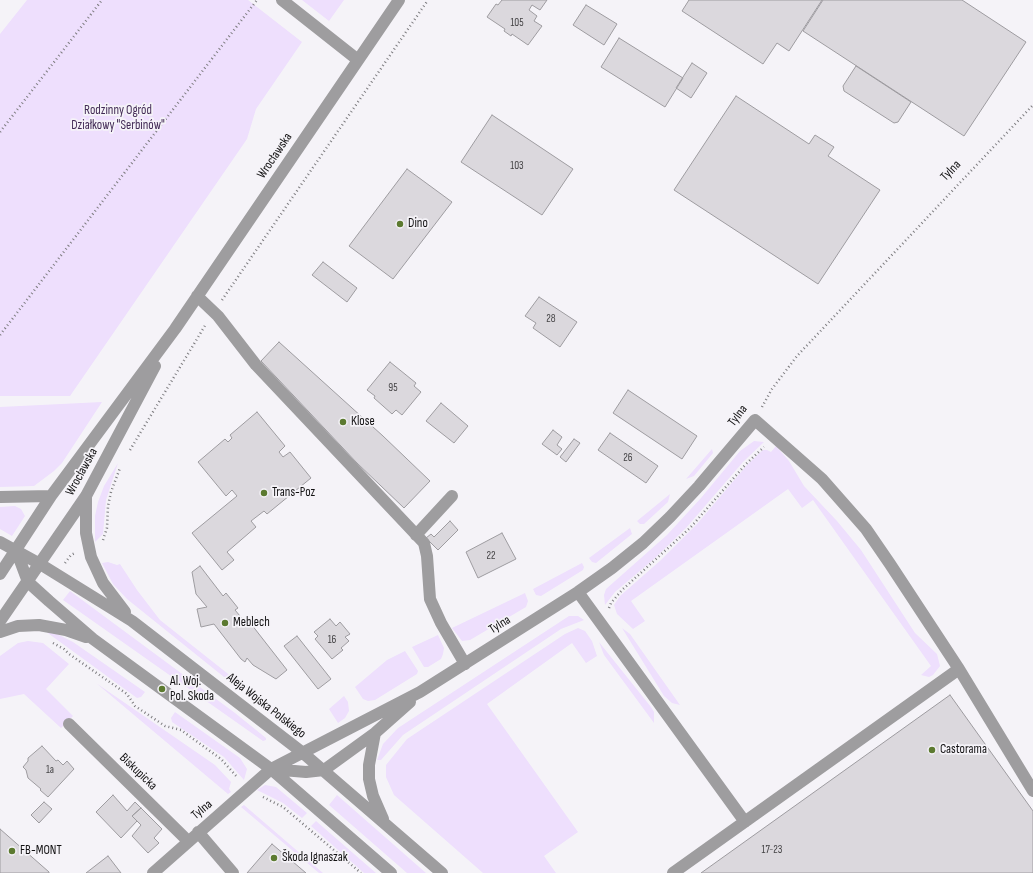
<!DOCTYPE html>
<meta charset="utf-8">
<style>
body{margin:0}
canvas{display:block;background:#f5f3f8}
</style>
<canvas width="1033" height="873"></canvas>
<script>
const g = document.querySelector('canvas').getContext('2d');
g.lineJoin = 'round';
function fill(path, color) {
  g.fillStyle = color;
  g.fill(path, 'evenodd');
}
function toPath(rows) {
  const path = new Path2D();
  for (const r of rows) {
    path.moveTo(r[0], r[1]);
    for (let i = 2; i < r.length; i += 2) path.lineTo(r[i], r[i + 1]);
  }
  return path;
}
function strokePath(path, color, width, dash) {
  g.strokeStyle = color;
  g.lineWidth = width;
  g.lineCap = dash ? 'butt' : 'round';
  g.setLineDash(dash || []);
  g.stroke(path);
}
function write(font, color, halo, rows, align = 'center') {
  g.font = font + ' "Sofia Sans Condensed",sans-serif';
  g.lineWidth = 3.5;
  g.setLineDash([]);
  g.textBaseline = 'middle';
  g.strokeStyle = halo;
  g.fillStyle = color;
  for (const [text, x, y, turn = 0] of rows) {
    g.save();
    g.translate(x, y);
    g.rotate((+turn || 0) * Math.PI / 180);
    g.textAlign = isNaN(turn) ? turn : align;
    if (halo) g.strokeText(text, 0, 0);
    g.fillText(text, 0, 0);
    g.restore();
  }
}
fill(toPath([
 [27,0,248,0,302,42,256,109,247,139,70,396,0,396,0,34],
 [302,0,344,0,329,21],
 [102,402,62,463,54,471,34,486,0,487,0,407],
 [754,441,764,442,743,462,686,528,654,559,615,592,605,605,604,595,606,589,667,535,701,498,740,451],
 [776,446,789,461,804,486,837,521,861,550,915,633,937,654,940,666,933,675,929,677,921,675,931,666,813,500,802,508,788,489,631,601,645,621,633,629,617,614,614,605,620,596,661,560,697,524,747,465,763,450,767,450,771,452],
 [712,449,713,453,694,476,686,479],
 [118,463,106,500,103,534,95,542,95,516,98,502,104,486],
 [670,494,668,502,644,524,640,524,637,521],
 [15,506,21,509,25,516,12,536,0,529,0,507],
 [630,528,632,534,596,563,592,562,589,558],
 [108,562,117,565,120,564,137,590,160,620,232,677,224,677,127,599,113,584,102,563],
 [582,563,584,567,583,570,541,596,536,595,533,589],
 [70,591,235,713,266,738,266,740,263,741,63,600],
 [525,593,528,601,526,607,470,640,462,641,452,628],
 [569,616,578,616,584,620,561,629,403,735,381,760,377,760,383,744,398,728],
 [578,628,585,631,592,641,597,656,586,663,572,643,487,704,578,832,544,856,556,873,483,873,394,795,386,777,386,765,407,739,565,634],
 [622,628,630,634,680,705,672,703,664,696],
 [45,631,57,634,73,642,145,692,141,697,137,698],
 [438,635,444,648,443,654,441,659,428,667,424,667,412,647],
 [28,641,43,643,69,664,46,689,73,716,61,728,24,694,0,699,0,656,18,643],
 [599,642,651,707,654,712,654,723,604,655],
 [405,651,418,671,417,674,375,700,368,701,363,699,355,687,387,660],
 [96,683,215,765,231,782,229,789,231,792,228,794],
 [252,693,300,730,298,735,259,704,253,697],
 [344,696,348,702,349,711,345,718,338,723,329,709],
 [175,712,240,758,247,769,244,780,224,757,172,722,171,718],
 [265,785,276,787,307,813,302,818,283,803,257,790],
 [337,795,426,873,407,873,329,805],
 [244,805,323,873,319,873,241,807],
 [316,821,376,873,364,873,311,826]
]), '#eedffd');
const building = toPath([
 [502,0,547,0,540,10,532,5,529,10,537,16,534,21,542,26,528,45,512,34,511,36,504,31,505,29,487,17,496,4,498,5,502,0],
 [689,0,822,0,789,51,777,43,763,64,682,11,689,0],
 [823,0,962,0,1026,42,964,136,803,31,823,0],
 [586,5,617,24,604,45,573,25,586,5],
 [619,38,683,78,665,107,601,67,619,38],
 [692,63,707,73,691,98,676,88,692,63],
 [856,66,911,102,898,122,894,123,844,91,843,86,856,66],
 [736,96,809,144,815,135,834,147,828,156,880,190,818,284,674,190,736,96],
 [492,115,573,169,542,215,461,162,492,115],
 [407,169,452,202,393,279,349,246,407,169],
 [323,262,357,288,347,302,312,275,323,262],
 [539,297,577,322,560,347,533,328,536,323,525,316,539,297],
 [279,342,383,436,430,481,404,508,357,463,261,361,279,342],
 [390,362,416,383,414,386,421,392,402,415,396,410,392,414,374,398,375,396,367,390,390,362],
 [628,390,697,436,682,459,613,413,628,390],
 [441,403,468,426,454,443,426,421,441,403],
 [257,412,285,446,279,452,283,457,290,452,311,478,267,514,264,511,251,521,256,527,227,552,234,560,222,570,192,533,237,496,232,490,226,496,198,462,225,439,228,442,232,438,230,435,257,412],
 [553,430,562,437,557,445,562,449,557,455,542,444,553,430],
 [610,433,658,466,646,483,598,450,610,433],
 [574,439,580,443,566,462,560,457,574,439],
 [450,521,458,530,438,550,426,538,431,534,434,537,450,521],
 [502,533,516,559,478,578,466,552,502,533],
 [200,566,223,596,226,593,238,608,235,610,245,622,248,620,287,670,276,679,253,665,247,658,245,662,241,659,214,624,201,627,197,609,207,607,196,594,192,572,200,566],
 [330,619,336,626,340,622,350,634,345,637,349,641,341,648,343,650,332,659,315,639,318,636,314,632,330,619],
 [297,636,331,679,318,689,284,646,297,636],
 [950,695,1033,811,1033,873,701,873,950,695],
 [42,746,56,761,58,760,63,765,67,761,74,769,48,797,40,790,41,789,28,778,26,770,23,767,28,761,28,758,42,746],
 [113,795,127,811,135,802,141,808,132,816,137,821,121,838,96,812,113,795],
 [44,802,52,809,39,823,31,815,44,802],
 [141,808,162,829,154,838,159,843,148,853,132,836,141,825,132,816,141,808],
 [0,829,49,872,49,873,0,873,0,829],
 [272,844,306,873,247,873,272,844],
 [108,856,121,873,86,873,108,856]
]);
fill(building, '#dbd8dd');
strokePath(building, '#9e9ca0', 1);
strokePath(toPath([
 [0,132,102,0],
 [222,300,428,0],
 [0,335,257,0],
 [762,407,772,389,797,356,1033,105],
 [130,450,206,324],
 [103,540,107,528,108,506,111,492,120,468],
 [65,563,71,555,75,553],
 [609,608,611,603,622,590,690,528,746,464,764,447],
 [53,643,64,649,69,654,127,694,135,706,165,726,181,730,221,759,238,778],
 [263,797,283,807,361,873]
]), '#7e7d80', 2.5, [1, 3]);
strokePath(toPath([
 [282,0,358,60],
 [197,296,218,316,256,365,424,543,427,556,430,599,441,623,465,664],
 [0,497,51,496],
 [86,497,86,533,91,557,103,583,125,612],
 [416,535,452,496],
 [0,542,40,564,132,621,303,753,442,873],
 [16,550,28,582,49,601,93,639,271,769,391,873],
 [0,574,51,496,175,329,399,0],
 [578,592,745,822],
 [0,621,86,496,155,366],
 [0,632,18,626,39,625,66,630,86,637],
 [69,724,188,841],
 [375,733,369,765,369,779,373,796,383,819],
 [271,769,306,772,324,770,375,733,410,702],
 [198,832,233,873],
 [153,873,271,769,420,692,578,592,612,568,643,543,670,517,699,486,755,420,822,479,866,529,890,564,959,669,1033,791],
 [673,873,959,669]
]), '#9e9d9f', 12);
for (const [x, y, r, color] of [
 [400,224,4,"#5c7a30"],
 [343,422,4,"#5c7a30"],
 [264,493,4,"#5c7a30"],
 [225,623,4,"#5c7a30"],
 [162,689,4,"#5c7a30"],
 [932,750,4,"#5c7a30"],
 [12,851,4,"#5c7a30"],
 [274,858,4,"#5c7a30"]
]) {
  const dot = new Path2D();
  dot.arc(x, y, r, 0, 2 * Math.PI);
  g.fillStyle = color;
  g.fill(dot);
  strokePath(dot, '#f5f3f8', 1.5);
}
write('11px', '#444345', null, [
 ["105",517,23],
 ["103",517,166],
 ["28",551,319],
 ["95",393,388],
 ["26",628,458],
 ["22",491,556],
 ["16",332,640],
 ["1a",50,770],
 ["17-23",772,850]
]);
write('13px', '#422a55', '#f5f3f8', [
 ["Rodzinny Ogród",118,111],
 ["Działkowy \"Serbinów\"",118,126]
]);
write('13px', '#121112', '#f5f3f8', [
 ["Wrocławska",275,156,-56],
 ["Tylna",951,171,-47],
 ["Tylna",738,416,-53],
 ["Wrocławska",82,472,-61],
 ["Tylna",500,625,-32],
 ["Aleja Wojska Polskiego",266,706,38],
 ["Biskupicka",138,772,44],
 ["Tylna",202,810,-40]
]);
write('13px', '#121112', '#f5f3f8', [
 ["Dino",408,224],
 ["Klose",351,422],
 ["Trans-Poz",272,493],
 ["Meblech",233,623],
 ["Al. Woj.",170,682],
 ["Pol. Skoda",170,697],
 ["Castorama",940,750],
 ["FB-MONT",20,851],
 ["Škoda Ignaszak",282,858]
], 'left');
</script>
